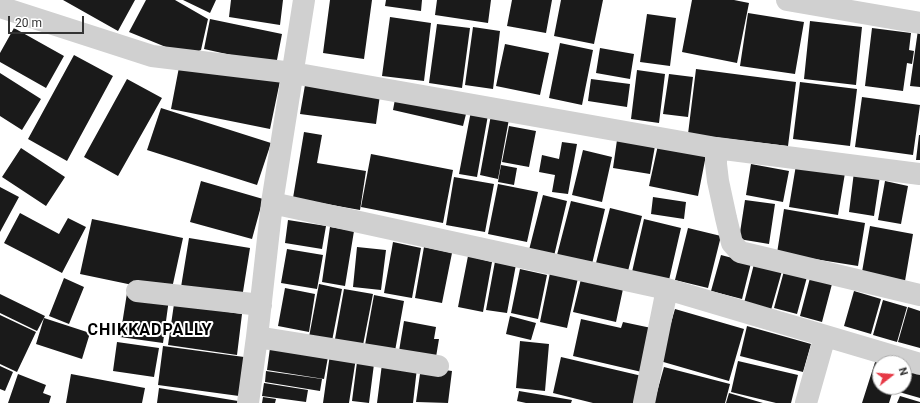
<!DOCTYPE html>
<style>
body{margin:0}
#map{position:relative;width:920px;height:403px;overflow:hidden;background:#fff;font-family:Roboto,sans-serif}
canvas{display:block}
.north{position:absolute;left:872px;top:355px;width:40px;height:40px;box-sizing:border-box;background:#fff;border:1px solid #adadad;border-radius:50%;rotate:73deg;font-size:11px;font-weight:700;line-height:16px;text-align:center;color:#333}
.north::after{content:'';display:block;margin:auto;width:14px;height:18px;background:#e63946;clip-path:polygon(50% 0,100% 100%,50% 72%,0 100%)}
.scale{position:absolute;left:8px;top:16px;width:76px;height:18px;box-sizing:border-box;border:2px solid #333;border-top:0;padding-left:5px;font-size:12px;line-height:14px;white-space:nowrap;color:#333;-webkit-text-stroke:3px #fff;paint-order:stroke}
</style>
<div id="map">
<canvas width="920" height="403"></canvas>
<div class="north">N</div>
<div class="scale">20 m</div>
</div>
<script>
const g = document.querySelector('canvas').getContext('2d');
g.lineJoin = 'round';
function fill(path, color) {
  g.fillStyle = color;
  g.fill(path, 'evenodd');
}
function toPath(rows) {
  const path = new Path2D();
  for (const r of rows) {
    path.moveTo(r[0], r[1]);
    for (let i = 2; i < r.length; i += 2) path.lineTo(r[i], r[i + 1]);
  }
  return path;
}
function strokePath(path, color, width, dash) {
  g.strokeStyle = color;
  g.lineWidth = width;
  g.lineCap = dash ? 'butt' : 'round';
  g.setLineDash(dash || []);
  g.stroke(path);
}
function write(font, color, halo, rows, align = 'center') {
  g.font = font + ' Roboto,sans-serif';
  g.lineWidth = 4;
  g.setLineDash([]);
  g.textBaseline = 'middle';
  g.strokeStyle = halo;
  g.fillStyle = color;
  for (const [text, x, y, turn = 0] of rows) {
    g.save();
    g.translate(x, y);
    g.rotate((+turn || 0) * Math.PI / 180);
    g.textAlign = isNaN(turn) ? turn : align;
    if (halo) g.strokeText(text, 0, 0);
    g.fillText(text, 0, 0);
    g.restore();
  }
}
fill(toPath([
 [63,0,135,0,118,31],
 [146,0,175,0,208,19,201,50,188,56,129,32],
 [183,0,216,0,210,13],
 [231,0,283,0,280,25,229,17],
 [330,0,372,0,364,59,323,53],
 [386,0,422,0,421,11,385,6],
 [437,0,491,0,488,23,435,15],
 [512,0,552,0,546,33,507,26],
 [561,0,603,0,594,44,554,36],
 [692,0,734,0,749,3,737,63,682,52],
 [748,13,804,22,795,74,740,66],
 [647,14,676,18,670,66,640,62],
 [390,17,431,23,424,81,382,76],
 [210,19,282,34,276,65,204,49],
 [810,21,862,27,856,85,804,79],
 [437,24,470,28,462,88,429,83],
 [473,27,500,31,493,89,465,85],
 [14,28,64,56,46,88,0,62,0,53],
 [872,28,911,33,909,50,914,51,912,64,907,63,903,91,865,86],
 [918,30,920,30,920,87,910,86],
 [560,43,593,50,582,105,549,98],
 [505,44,549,53,540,95,496,86],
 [600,48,634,54,630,79,596,73],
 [74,55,113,76,67,161,28,139],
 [180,62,280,81,270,129,171,109],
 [696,69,796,82,788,146,688,134],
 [637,70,665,74,659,123,631,119],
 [0,73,41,99,22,130,0,116],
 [669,74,693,77,688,117,663,114],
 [127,79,162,98,118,176,84,157],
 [591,79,630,84,627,107,588,101],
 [800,82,857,89,850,146,793,139],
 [305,85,380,95,376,124,300,114],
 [396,94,467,110,463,126,393,110],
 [862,97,920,105,913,155,855,147],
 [161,108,271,143,257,185,147,150],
 [471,111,488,115,477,177,459,174],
 [491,115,509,119,498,179,480,175],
 [509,126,536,131,529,167,502,162],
 [304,132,322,135,317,163,366,171,360,210,293,198],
 [919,135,920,135,920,160,916,160],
 [617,140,655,146,650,174,613,168],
 [562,142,577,144,568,194,552,192,555,175,539,172,542,155,559,159],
 [658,145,706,155,698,196,649,186],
 [21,148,65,177,46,206,2,177],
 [583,150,612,157,602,202,572,195],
 [371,154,453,170,443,223,361,207],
 [751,164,789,171,783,202,746,195],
 [501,165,517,168,514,185,498,182],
 [796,165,845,173,838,215,789,207],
 [854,172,880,176,874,216,849,212],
 [454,177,494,184,485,232,446,225],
 [201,181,263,199,252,239,190,222],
 [885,181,908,186,901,224,878,220],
 [498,184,538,192,527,242,488,234],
 [0,187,19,197,0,232],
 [543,195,567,201,554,256,529,250],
 [653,197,686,202,684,219,651,214],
 [745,200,775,204,769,244,739,239],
 [571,201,605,209,592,264,557,255],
 [610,208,642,216,628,271,596,263],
 [784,209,865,223,858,266,777,253],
 [20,213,59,234,68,218,86,227,62,273,4,243],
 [92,219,183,238,171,293,80,274],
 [644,219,681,228,669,280,632,272],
 [288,220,326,226,322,249,285,243],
 [870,226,913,234,905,281,862,272],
 [330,227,354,231,345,286,322,282],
 [688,228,721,236,708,288,675,280],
 [189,238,250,248,242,298,181,287],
 [393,242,421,248,412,298,384,293],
 [357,247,386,250,381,290,353,287],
 [424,247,452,253,442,303,415,298],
 [287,249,323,255,317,289,281,283],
 [721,255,751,263,742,299,711,291],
 [468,256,492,262,483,312,458,307],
 [496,256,517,259,507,313,486,310],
 [754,264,782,271,771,310,744,303],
 [520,269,547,275,538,319,511,313],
 [784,271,807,277,797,314,774,308],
 [550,273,578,278,567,328,540,322],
 [64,278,84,287,69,324,49,316],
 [810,278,832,284,822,322,800,316],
 [581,279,623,289,616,322,573,312],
 [319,284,342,289,332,341,309,337],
 [285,288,315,294,309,332,278,326],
 [344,289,373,294,363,345,335,339],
 [854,291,881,299,871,334,844,326],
 [127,293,169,299,163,343,120,337],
 [0,294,45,316,37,331,0,313],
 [374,295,404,301,395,351,365,345],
 [883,300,907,307,897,342,873,335],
 [174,304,242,314,237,355,168,345],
 [908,307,920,311,920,348,898,342],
 [675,309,744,329,729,381,660,361],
 [0,315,36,332,17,372,0,364],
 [510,316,536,323,531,340,506,334],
 [44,318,90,333,82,359,36,344],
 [581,319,621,328,623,322,656,329,646,373,573,356],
 [404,321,436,327,434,339,439,339,436,357,399,351],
 [747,326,811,344,803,372,740,356],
 [520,341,549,344,545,391,516,388],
 [117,342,159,348,154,377,113,371],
 [163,346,244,357,239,396,158,385],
 [270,348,328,357,324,379,267,370],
 [330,354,356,358,349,403,323,403],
 [561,357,642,376,636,403,593,403,553,393],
 [876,359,880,363,880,387,894,387,889,403,862,403],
 [738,361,798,375,791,403,776,403,731,392],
 [357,362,374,364,369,403,352,401],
 [382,364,417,368,413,403,377,403],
 [0,366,13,372,5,391,0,389],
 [421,367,452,371,448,403,416,402],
 [664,367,730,384,725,403,654,403],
 [905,369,920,374,920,398,899,392,901,387,904,387],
 [266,371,322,379,320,391,265,382],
 [18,374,46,385,43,393,51,396,49,403,8,403],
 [71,374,145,388,142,403,66,403],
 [264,383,308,390,306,402,262,396],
 [159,388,238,401,238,403,157,403],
 [519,391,572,400,571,403,526,403,517,401],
 [729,393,763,403,726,403],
 [900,396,920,402,920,403,897,403],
 [263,397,276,399,275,403,262,403]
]), '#1a1a1a');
strokePath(toPath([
 [787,0,920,23],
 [0,7,152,56,293,73,716,148,920,174],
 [716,148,716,164,718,181,726,218,732,243,740,252,920,295],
 [272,203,667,289,920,364],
 [137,291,261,305],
 [257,337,438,366],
 [248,403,257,337,272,203,304,0],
 [644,403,667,289],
 [806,403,825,336]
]), '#d0d0d0', 22);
g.letterSpacing = '1px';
write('bold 16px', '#000', '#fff', [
 ["CHIKKADPALLY",150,331]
]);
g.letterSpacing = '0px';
</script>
